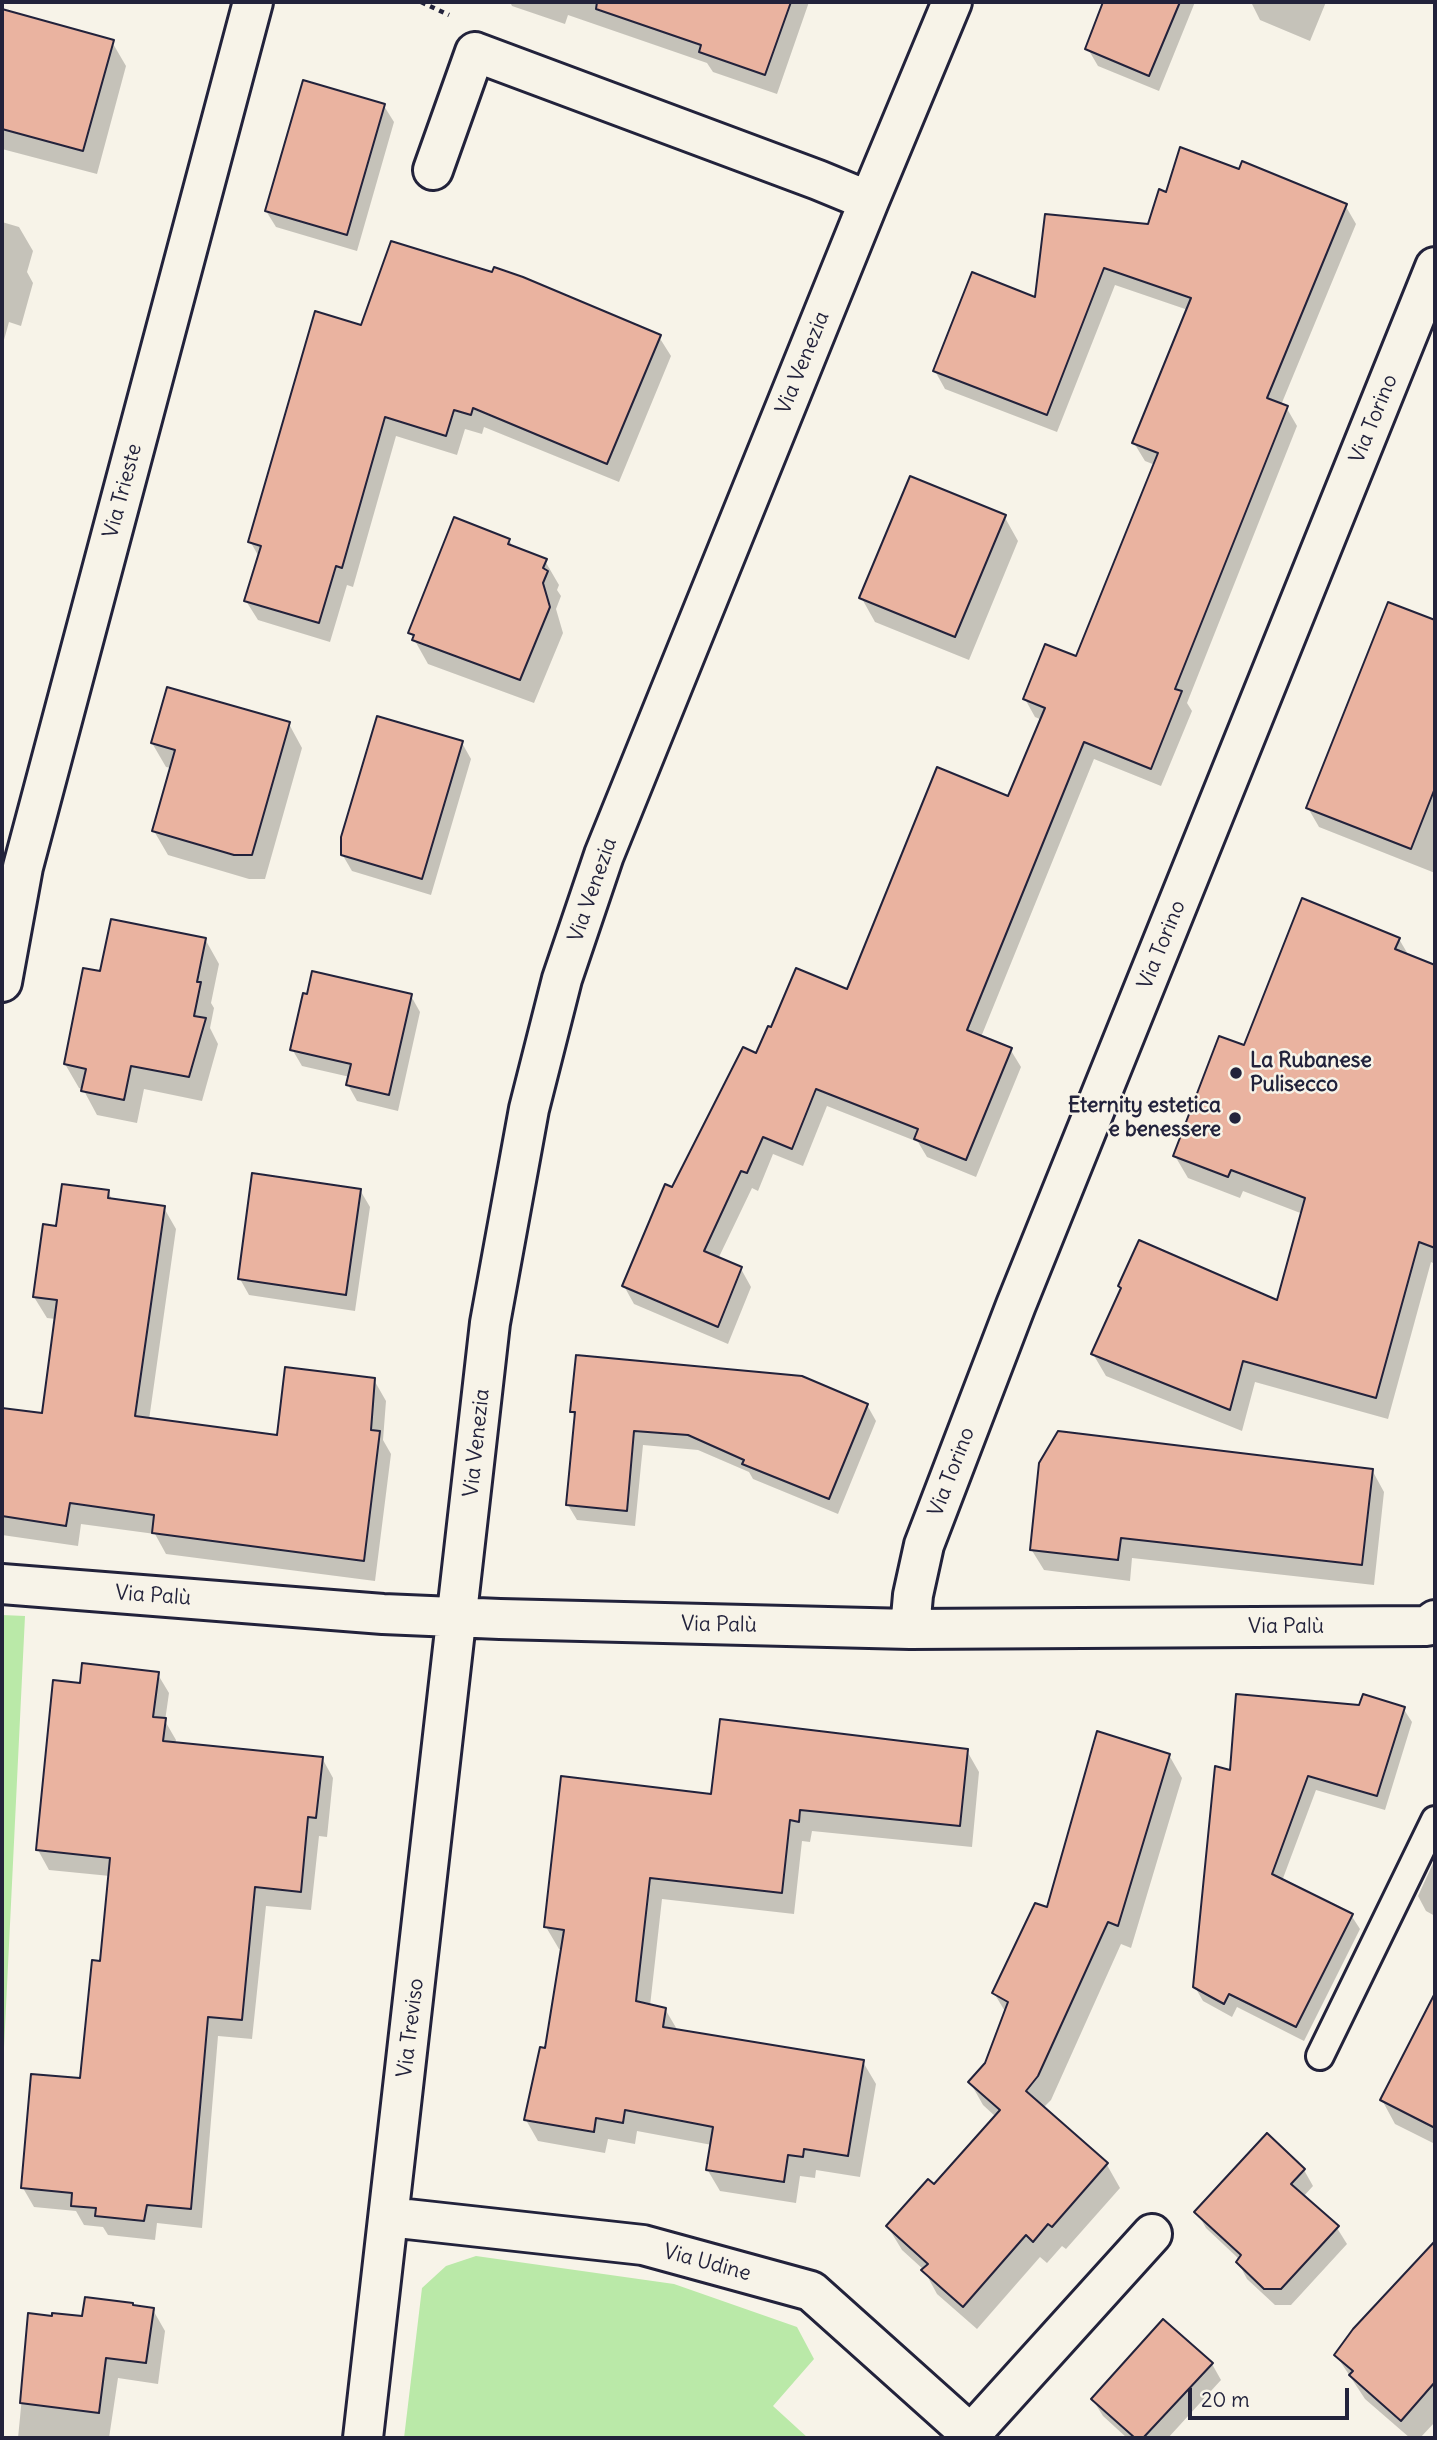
<!DOCTYPE html>
<meta charset="utf-8">
<style>
body{margin:0}
#map{position:relative;width:1437px;height:2440px;overflow:hidden;background:#f7f3e8;font-family:Delius,sans-serif}
canvas{display:block}
.frame{position:absolute;inset:0;border:4px solid #22223b;pointer-events:none}
.scale{position:absolute;left:1188px;top:2388px;width:161px;height:32px;box-sizing:border-box;border:4px solid #22223b;border-top:0;padding-left:9px;font-size:21px;line-height:24px;white-space:nowrap;color:#22223b;-webkit-text-stroke:5px #f7f3e8;paint-order:stroke}
</style>
<div id="map">
<canvas width="1437" height="2440"></canvas>
<div class="frame"></div>
<div class="scale">20 m</div>
</div>
<script>
const g = document.querySelector('canvas').getContext('2d');
g.lineJoin = 'round';
function fill(path, color) {
  g.fillStyle = color;
  g.fill(path, 'evenodd');
}
function toPath(rows) {
  const path = new Path2D();
  for (const r of rows) {
    path.moveTo(r[0], r[1]);
    for (let i = 2; i < r.length; i += 2) path.lineTo(r[i], r[i + 1]);
  }
  return path;
}
function strokePath(path, color, width, dash) {
  g.strokeStyle = color;
  g.lineWidth = width;
  g.lineCap = dash ? 'butt' : 'round';
  g.setLineDash(dash || []);
  g.stroke(path);
}
function write(font, color, halo, rows, align = 'center') {
  g.font = font + ' Delius,sans-serif';
  g.lineWidth = 5;
  g.setLineDash([]);
  g.textBaseline = 'middle';
  g.strokeStyle = halo;
  g.fillStyle = color;
  for (const [text, x, y, turn = 0] of rows) {
    g.save();
    g.translate(x, y);
    g.rotate((+turn || 0) * Math.PI / 180);
    g.textAlign = isNaN(turn) ? turn : align;
    if (halo) g.strokeText(text, 0, 0);
    g.fillText(text, 0, 0);
    g.restore();
  }
}
fill(toPath([
 [2,1615,25,1616,3,2068,2,2067],
 [476,2256,674,2284,797,2327,814,2359,773,2406,808,2438,404,2438,422,2288,446,2266]
]), '#bae9a8');
fill(toPath([
 [510,2,809,2,777,94,713,72,707,63,568,15,565,24,512,6],
 [1106,2,1195,2,1159,91,1098,66,1088,49],
 [1251,2,1326,2,1310,41,1260,20],
 [2,11,112,42,126,66,97,174,2,149],
 [384,106,394,122,357,251,276,227,266,211],
 [1240,171,1345,205,1356,224,1281,405,1286,407,1297,426,1187,703,1192,711,1161,786,1094,759,981,1037,1010,1049,1021,1067,976,1177,927,1157,918,1142,827,1106,803,1166,773,1154,758,1191,752,1188,718,1259,741,1269,751,1287,728,1344,634,1304,624,1286,673,1190,772,1029,848,991,1009,798,1042,720,1035,717,1025,699,1077,659,1155,465,1145,461,1134,443,1188,310,1115,285,1057,432,945,389,935,371,1036,299,1149,226,1168,194],
 [2,222,19,227,33,251,27,272,33,283,21,326,9,322,2,347],
 [362,327,659,337,671,356,619,482,484,427,482,434,465,429,457,455,396,436,353,587,347,585,330,642,258,620,246,601,259,557,250,541],
 [1004,516,1018,541,969,660,875,622,861,597],
 [509,540,514,549,545,561,559,585,557,590,561,596,556,609,563,633,534,703,428,664,410,632],
 [1389,604,1435,622,1435,873,1319,827,1308,808],
 [289,724,302,748,265,879,249,879,168,855,154,831,171,768,166,767,152,743],
 [462,743,471,759,431,895,352,871,342,854],
 [205,939,219,964,211,1003,214,1008,210,1028,218,1044,202,1101,144,1089,137,1123,97,1115,83,1089,79,1088,65,1064,101,973],
 [1399,939,1409,956,1435,967,1435,1264,1431,1262,1388,1419,1255,1382,1242,1431,1106,1376,1093,1354,1279,1302,1303,1214,1243,1191,1240,1198,1188,1178,1175,1156,1245,1047],
 [411,996,420,1012,398,1111,357,1101,348,1085,350,1077,302,1066,292,1049],
 [360,1190,370,1207,355,1311,249,1295,240,1279],
 [108,1192,113,1201,164,1208,176,1229,149,1420,278,1436,374,1380,386,1401,383,1440,391,1454,375,1581,166,1554,155,1534,81,1524,78,1546,2,1535,2,1409,43,1415,56,1319,47,1318,34,1297,58,1228],
 [867,1405,876,1421,838,1514,753,1479,749,1472,698,1450,643,1445,635,1526,577,1520,568,1505,576,1419,572,1412],
 [1372,1470,1384,1492,1374,1585,1132,1558,1130,1581,1044,1570,1031,1549],
 [157,1673,169,1693,165,1721,176,1740,175,1744,322,1758,333,1778,327,1837,319,1836,311,1910,266,1906,252,2039,218,2036,202,2228,157,2223,155,2240,108,2235,103,2227,84,2225,76,2211,34,2207,23,2188,81,2080,102,1962,110,1876,49,1870,38,1850,81,1685],
 [1361,1707,1403,1708,1412,1722,1385,1810,1316,1790,1282,1881,1351,1915,1360,1929,1304,2041,1237,2007,1232,2017,1203,2001,1195,1987,1231,1773],
 [967,1751,979,1772,972,1847,812,1831,810,1842,802,1841,794,1914,662,1899,650,2006,665,2009,678,2031,863,2062,876,2084,860,2177,816,2170,815,2178,800,2176,796,2203,720,2191,707,2169,712,2145,637,2131,635,2144,608,2139,605,2153,538,2141,526,2120,546,2051,563,1949,559,1949,546,1927,713,1796],
 [1169,1755,1182,1778,1131,1948,1121,1944,1051,2100,1043,2108,1107,2165,1120,2188,1066,2249,1062,2246,1047,2263,1040,2257,977,2329,937,2294,924,2270,902,2250,888,2227,934,2187,996,2117,983,2105,970,2082,986,2064,1006,2013,994,1993,1048,1909],
 [1435,1859,1435,1916,1426,1911,1418,1896],
 [1434,1998,1435,1999,1435,2144,1395,2124,1382,2100],
 [1304,2170,1313,2186,1303,2197,1337,2228,1347,2244,1291,2305,1275,2305,1247,2279,1238,2262,1240,2260,1206,2228,1197,2212],
 [1435,2243,1435,2422,1420,2438,1410,2438,1365,2399,1336,2355,1354,2330],
 [134,2307,153,2310,165,2331,158,2384,118,2378,109,2438,18,2438,30,2315,83,2318],
 [1212,2364,1221,2380,1168,2438,1127,2438,1103,2416,1093,2400]
]), '#0003');
const building = toPath([
 [597,2,791,2,765,75,699,52,701,45,596,9,597,2],
 [1103,2,1180,2,1149,76,1085,49,1103,2],
 [2,9,114,40,83,151,2,129,2,9],
 [303,80,385,104,347,235,265,211,303,80],
 [1180,147,1239,169,1242,161,1347,204,1267,398,1288,406,1175,689,1182,691,1151,769,1084,742,967,1030,1012,1048,966,1160,914,1139,918,1129,816,1089,792,1149,763,1137,747,1173,741,1171,704,1251,742,1267,718,1327,622,1286,665,1184,672,1187,743,1047,756,1053,768,1026,771,1027,796,968,847,989,937,767,1008,796,1045,708,1023,699,1045,644,1076,656,1158,453,1132,443,1191,298,1104,268,1047,415,933,371,972,272,1035,297,1045,214,1148,224,1159,189,1166,192,1180,147],
 [391,241,492,272,494,267,523,277,661,335,607,464,473,408,471,415,454,410,446,436,385,417,342,568,336,566,319,623,244,601,261,546,248,542,315,311,361,325,391,241],
 [910,476,1006,515,955,637,859,598,910,476],
 [454,517,510,539,508,544,547,559,543,568,548,571,543,583,550,607,520,680,412,640,414,635,408,633,454,517],
 [1388,602,1435,620,1435,788,1411,849,1306,808,1388,602],
 [167,687,290,722,252,855,234,855,152,831,175,750,151,743,167,687],
 [377,716,463,741,422,879,341,855,341,837,377,716],
 [1302,898,1400,938,1395,949,1435,965,1435,1248,1419,1242,1376,1398,1243,1361,1230,1410,1091,1354,1121,1288,1118,1286,1139,1240,1277,1300,1305,1198,1231,1170,1228,1177,1173,1156,1219,1036,1244,1045,1302,898],
 [111,919,206,938,197,982,201,982,194,1016,206,1018,189,1077,131,1066,124,1100,81,1091,86,1069,64,1064,83,968,100,971,111,919],
 [312,971,412,994,389,1095,346,1085,351,1064,290,1050,303,993,307,994,312,971],
 [252,1173,361,1189,346,1295,238,1279,252,1173],
 [62,1184,109,1190,108,1198,165,1206,135,1416,277,1435,285,1367,375,1378,371,1430,380,1431,364,1561,152,1533,154,1515,70,1503,66,1526,2,1516,2,1408,42,1413,57,1300,33,1297,43,1224,56,1226,62,1184],
 [576,1355,802,1376,868,1404,829,1499,742,1464,744,1460,688,1435,634,1431,627,1511,566,1505,575,1412,570,1412,576,1355],
 [1058,1431,1373,1469,1362,1565,1121,1538,1118,1560,1030,1550,1039,1463,1058,1431],
 [82,1663,159,1672,153,1717,166,1718,163,1741,323,1757,316,1818,308,1817,301,1892,255,1887,242,2020,208,2017,191,2209,147,2205,144,2221,95,2216,96,2208,71,2206,72,2193,21,2188,31,2074,80,2078,92,1960,100,1961,110,1858,36,1850,53,1680,80,1683,82,1663],
 [1236,1694,1359,1705,1363,1694,1405,1707,1377,1796,1308,1776,1272,1874,1353,1914,1296,2027,1229,1994,1224,2004,1193,1987,1215,1766,1230,1770,1236,1694],
 [720,1719,968,1749,960,1826,800,1810,799,1822,790,1820,782,1893,650,1878,636,2001,666,2008,663,2027,864,2060,848,2156,804,2149,803,2157,788,2155,784,2182,706,2170,713,2127,625,2110,623,2123,596,2118,594,2132,524,2120,540,2047,545,2048,564,1930,544,1927,561,1776,711,1794,720,1719],
 [1097,1731,1170,1754,1118,1926,1108,1922,1038,2076,1026,2091,1108,2163,1052,2227,1048,2224,1033,2242,1026,2235,963,2307,921,2270,928,2264,886,2226,928,2179,934,2184,1000,2110,968,2082,985,2063,1008,2002,992,1993,1035,1903,1047,1907,1097,1731],
 [1435,1993,1435,2128,1380,2100,1435,1993],
 [1267,2133,1305,2169,1291,2184,1339,2226,1281,2289,1264,2289,1236,2262,1241,2255,1194,2212,1267,2133],
 [1435,2241,1435,2382,1401,2421,1349,2375,1353,2371,1334,2355,1353,2329,1435,2241],
 [85,2297,133,2303,133,2305,154,2308,146,2363,106,2358,99,2413,20,2403,28,2313,52,2316,52,2313,82,2316,85,2297],
 [1163,2319,1213,2363,1143,2438,1135,2438,1091,2399,1163,2319]
]);
fill(building, '#eab3a0');
strokePath(building, '#22223b', 2);
const service = toPath([
 [1320,2056,1435,1820]
]);
const minor = toPath([
 [433,170,475,52,818,180,869,201],
 [2,982,23,867,253,2],
 [2,1584,383,1614,500,1619,910,1629,1427,1626,1435,1620],
 [910,1629,913,1595,924,1545,1016,1305,1435,267],
 [389,2217,643,2245,811,2291,975,2438],
 [970,2435,1152,2234],
 [363,2438,490,1323,529,1109,562,979,604,855,869,201,952,2]
]);
strokePath(service, '#22223b', 32);
strokePath(minor, '#22223b', 44);
strokePath(toPath([
 [421,2,449,15]
]), '#22223b', 4.5, [5, 5]);
strokePath(service, '#f7f3e8', 26);
strokePath(minor, '#f7f3e8', 38);
for (const [x, y, r, color] of [
 [1236,1073,7,"#22223b"],
 [1235,1118,7,"#22223b"]
]) {
  const dot = new Path2D();
  dot.arc(x, y, r, 0, 2 * Math.PI);
  g.fillStyle = color;
  g.fill(dot);
  strokePath(dot, '#f7f3e8', 2.5);
}
write('21px', '#22223b', '#f7f3e8', [
 ["Via Venezia",803,363,-68],
 ["Via Torino",1374,419,-68],
 ["Via Trieste",123,491,-75],
 ["Via Venezia",593,890,-71],
 ["Via Torino",1162,945,-68],
 ["Via Venezia",477,1443,-84],
 ["Via Torino",952,1472,-69],
 ["Via Palù",153,1596,4],
 ["Via Palù",719,1625,1],
 ["Via Palù",1286,1627],
 ["Via Treviso",411,2028,-83],
 ["Via Udine",707,2263,15]
]);
write('bold 21px', '#22223b', '#f7f3e8', [
 ["La Rubanese",1250,1061],
 ["Pulisecco",1250,1085],
 ["Eternity estetica",1221,1106,"right"],
 ["e benessere",1221,1130,"right"]
], 'left');
</script>
